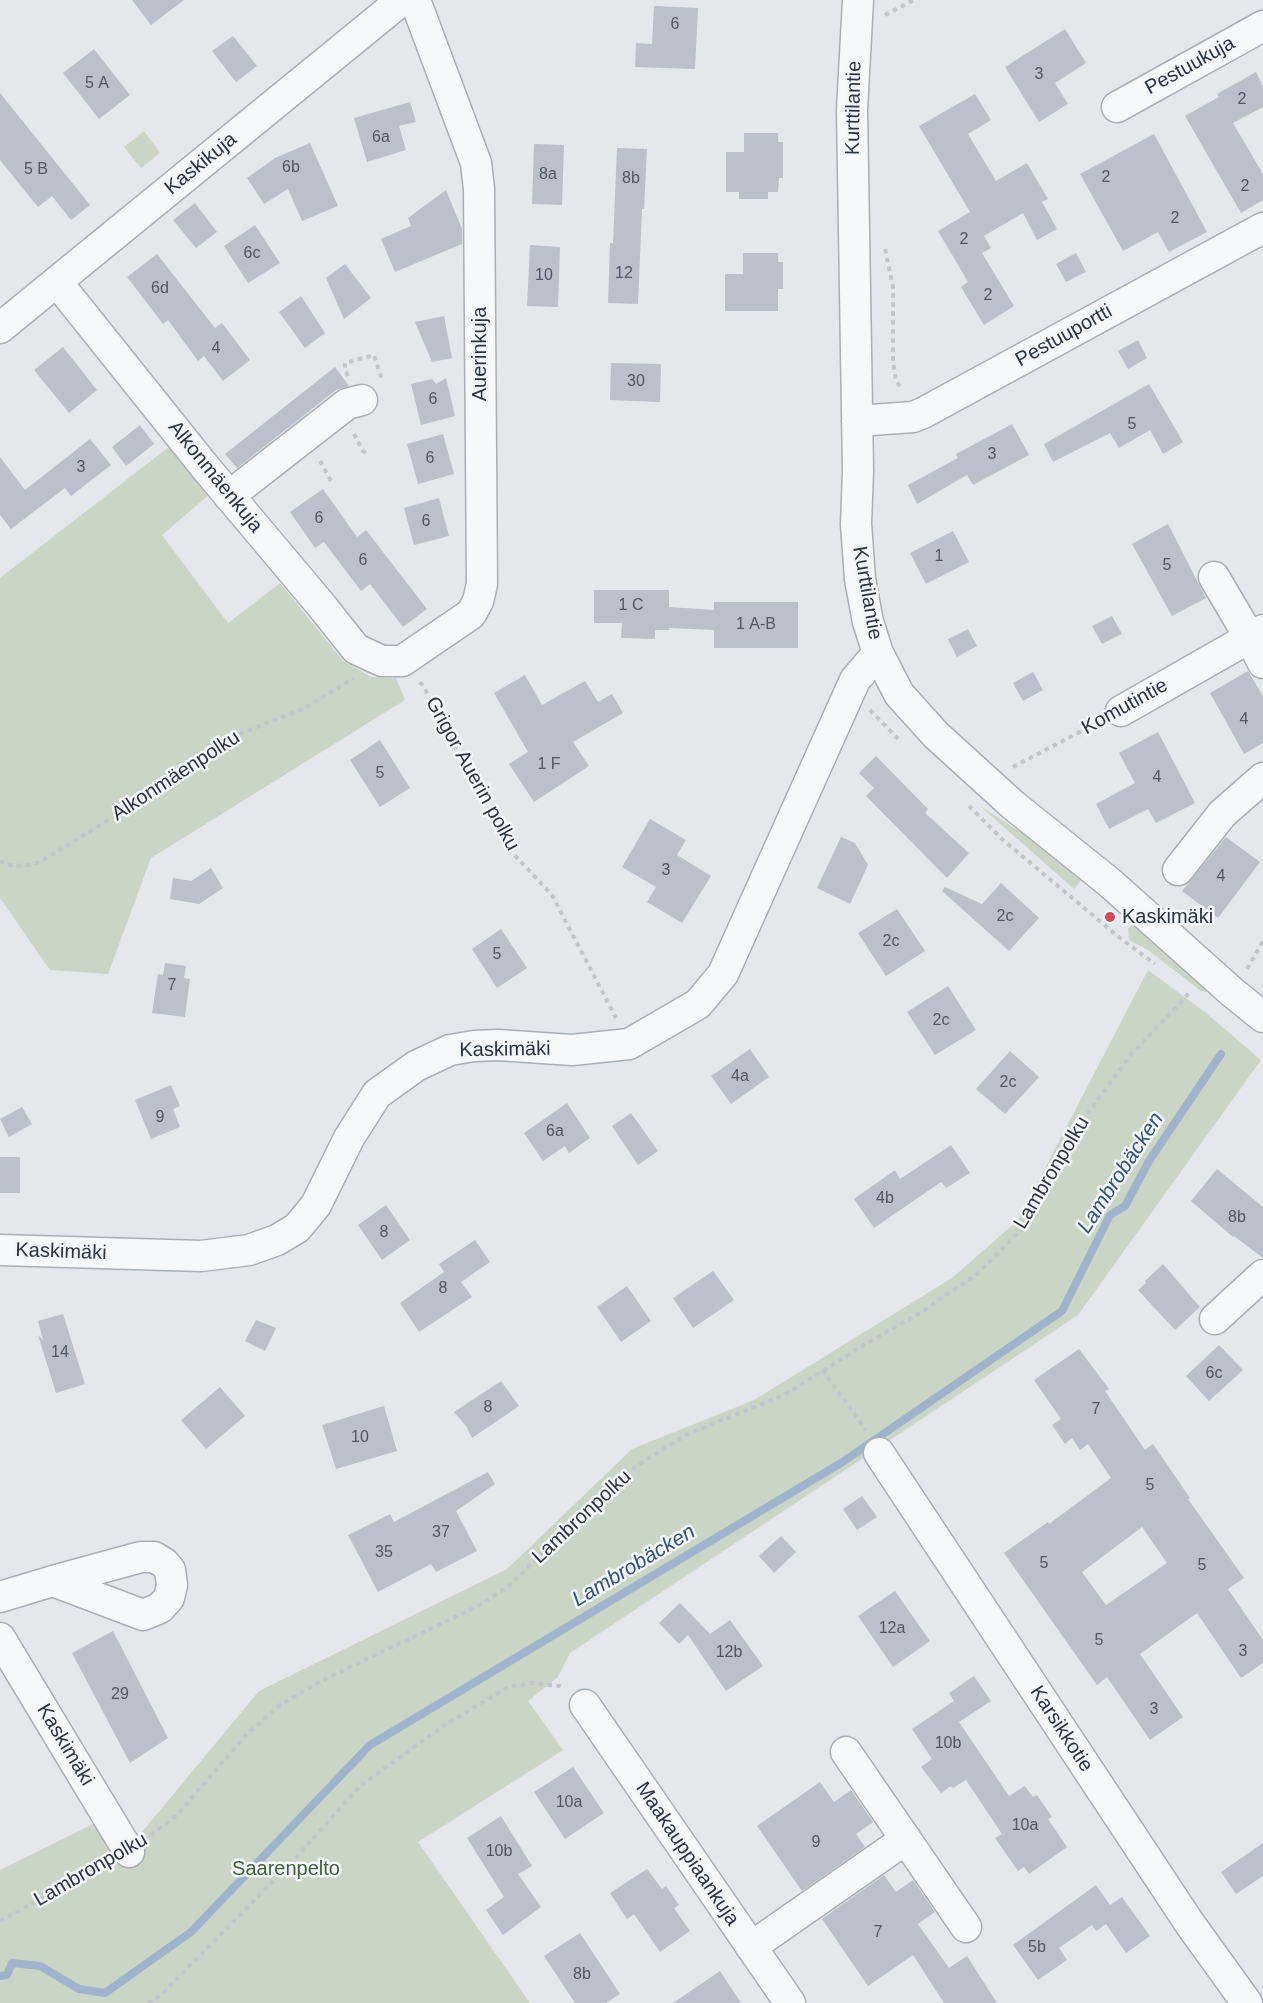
<!DOCTYPE html>
<meta charset="utf-8">
<style>
body{margin:0}
canvas{display:block;background:#e4e7ec}
</style>
<canvas width="1263" height="2003"></canvas>
<script>
const g = document.querySelector('canvas').getContext('2d');
g.lineJoin = 'round';
function fill(path, color) {
  g.fillStyle = color;
  g.fill(path, 'evenodd');
}
function toPath(rows) {
  const path = new Path2D();
  for (const r of rows) {
    path.moveTo(r[0], r[1]);
    for (let i = 2; i < r.length; i += 2) path.lineTo(r[i], r[i + 1]);
  }
  return path;
}
function strokePath(path, color, width, dash) {
  g.strokeStyle = color;
  g.lineWidth = width;
  g.lineCap = dash ? 'butt' : 'round';
  g.setLineDash(dash || []);
  g.stroke(path);
}
function write(font, color, halo, rows, align = 'center') {
  g.font = font + ' Arial,sans-serif';
  g.lineWidth = 5;
  g.setLineDash([]);
  g.textBaseline = 'middle';
  g.strokeStyle = halo;
  g.fillStyle = color;
  for (const [text, x, y, turn = 0] of rows) {
    g.save();
    g.translate(x, y);
    g.rotate((+turn || 0) * Math.PI / 180);
    g.textAlign = isNaN(turn) ? turn : align;
    if (halo) g.strokeText(text, 0, 0);
    g.fillText(text, 0, 0);
    g.restore();
  }
}
fill(toPath([
 [144,131,160,153,141,168,124,147],
 [174,443,210,494,162,535,228,623,280,583,343,661,371,677,396,678,405,700,151,858,108,974,50,970,0,898,0,578],
 [980,806,1038,843,1082,879,1074,889],
 [1133,923,1211,989,1207,992,1201,991,1148,950,1129,940,1128,929],
 [1148,970,1206,1013,1261,1060,1078,1315,570,1653,558,1677,528,1701,563,1750,418,1842,530,2003,0,2003,0,1870,101,1820,137,1838,259,1691,507,1569,632,1449,754,1400,952,1278,1018,1220]
]), '#c9d6c5');
strokePath(toPath([
 [0,1976,7,1975,12,1963,40,1966,79,1989,105,1993,191,1932,370,1745,841,1463,1062,1311,1110,1215,1125,1206,1149,1161,1221,1054]
]), '#9fb4cc', 8);
fill(toPath([
 [132,0,184,0,151,25],
 [654,6,698,8,695,69,635,67,636,43,652,44],
 [1065,29,1086,63,1055,83,1068,104,1039,122,1005,67],
 [233,36,257,66,236,82,212,51],
 [94,49,130,95,99,119,63,73],
 [1256,72,1263,86,1263,107,1233,123,1263,174,1263,200,1241,213,1185,116,1219,97,1217,94],
 [0,93,90,205,71,220,52,196,38,207,0,160],
 [975,94,991,120,968,134,996,181,1027,163,1048,199,1042,202,1057,229,1037,240,1023,213,984,236,991,248,982,253,1014,306,984,325,961,287,968,282,938,231,970,212,919,126],
 [410,102,416,122,399,126,406,150,367,162,354,118],
 [744,133,778,133,778,142,783,142,783,178,779,178,778,192,768,192,768,199,739,199,739,192,726,192,726,152,744,152],
 [1154,134,1207,232,1169,252,1158,232,1123,251,1080,174],
 [310,143,338,206,302,221,288,189,264,204,247,178,275,158],
 [534,144,564,145,562,205,532,204],
 [617,148,647,149,644,209,642,209,638,304,608,303,610,243,613,243],
 [446,190,462,229,462,244,395,272,381,239,411,226,408,218],
 [195,203,217,232,196,248,173,220],
 [255,225,280,263,248,283,224,246],
 [530,245,560,247,558,307,527,306],
 [743,253,778,253,778,262,783,262,783,289,778,289,778,311,725,311,725,274,743,274],
 [1076,253,1086,272,1066,282,1056,264],
 [157,254,215,328,222,323,250,360,223,381,204,356,198,361,168,320,163,324,127,277],
 [345,264,371,298,344,319,326,278],
 [301,296,325,333,305,348,279,312],
 [444,316,452,358,432,362,415,322],
 [1138,340,1147,358,1128,369,1118,351],
 [63,347,97,390,69,413,34,370],
 [611,363,661,364,660,402,610,400],
 [335,367,349,386,336,390,237,468,225,454],
 [446,378,455,416,421,425,411,384,432,379,436,384],
 [1149,384,1183,442,1163,454,1150,430,1119,448,1110,433,1053,462,1044,444],
 [1012,424,1029,455,973,485,967,475,917,504,908,485,958,458,956,454],
 [140,425,154,444,126,466,112,447],
 [443,434,454,474,418,484,407,444],
 [90,439,111,465,71,496,65,488,11,529,0,515,0,457,25,490],
 [323,489,357,537,366,530,427,609,403,627,370,584,361,591,324,542,315,548,290,512],
 [439,498,449,536,414,545,404,508],
 [1168,524,1206,598,1172,616,1132,544],
 [953,531,969,562,926,584,910,553],
 [594,590,669,590,669,607,714,610,714,602,798,602,798,648,714,648,714,630,669,628,669,630,655,630,655,639,621,638,622,623,594,623],
 [1112,616,1122,634,1102,644,1092,626],
 [968,629,977,646,957,657,948,639],
 [1248,671,1263,696,1263,743,1244,754,1210,693],
 [1033,672,1043,690,1023,701,1013,683],
 [525,675,542,705,585,681,598,702,612,694,623,713,573,742,589,766,534,802,509,764,528,752,494,693],
 [1158,732,1195,803,1156,823,1148,809,1109,829,1096,804,1135,783,1119,753],
 [380,740,410,788,380,807,350,760],
 [876,756,928,809,925,813,969,853,947,878,866,796,874,788,859,773],
 [650,819,686,840,677,855,711,876,682,923,647,902,656,887,622,867],
 [841,837,855,843,868,865,850,904,817,888],
 [1226,837,1260,862,1218,918,1182,891],
 [211,868,223,888,199,904,170,899,173,878,191,881],
 [1001,883,1039,918,1009,951,942,891,945,887,982,904],
 [897,909,925,951,886,976,858,933],
 [501,929,527,968,497,988,472,949],
 [165,963,186,966,184,978,190,979,185,1017,152,1013,158,974,163,975],
 [948,986,976,1030,935,1055,907,1012],
 [750,1049,769,1077,731,1104,711,1076],
 [1010,1051,1039,1077,1005,1114,976,1089],
 [171,1085,180,1106,173,1109,180,1127,151,1139,135,1100],
 [567,1103,590,1138,569,1153,565,1146,543,1161,524,1133],
 [22,1107,32,1124,9,1137,0,1119],
 [631,1113,658,1151,638,1165,612,1126],
 [951,1145,970,1173,946,1188,941,1182,874,1228,854,1199,895,1170,900,1179],
 [0,1157,20,1157,20,1193,0,1193],
 [1217,1169,1263,1207,1263,1258,1234,1236,1233,1237,1191,1201],
 [386,1205,410,1240,382,1260,358,1225],
 [475,1240,490,1262,461,1282,472,1297,419,1332,400,1303,444,1272,439,1264],
 [1163,1264,1200,1307,1175,1330,1138,1290,1146,1283,1145,1281],
 [713,1271,734,1300,693,1328,673,1298],
 [627,1286,651,1321,621,1342,597,1307],
 [63,1314,85,1384,56,1393,38,1335,43,1340,38,1321],
 [256,1320,276,1328,265,1351,245,1341],
 [1219,1345,1243,1370,1209,1401,1186,1376],
 [1079,1349,1109,1389,1105,1391,1145,1450,1153,1444,1190,1498,1188,1499,1244,1578,1228,1589,1263,1640,1263,1663,1241,1678,1197,1613,1140,1654,1183,1717,1150,1740,1107,1677,1097,1685,1004,1553,1048,1522,1049,1524,1111,1478,1088,1444,1080,1450,1072,1438,1065,1444,1052,1425,1061,1419,1034,1380],
 [1142,1527,1167,1563,1106,1605,1082,1572],
 [501,1381,519,1406,472,1438,466,1426,454,1412],
 [220,1387,245,1416,206,1449,181,1420],
 [384,1406,397,1451,336,1469,322,1425],
 [488,1472,495,1484,456,1511,477,1551,436,1572,431,1564,378,1592,348,1535,390,1514,394,1522],
 [862,1496,877,1517,857,1530,843,1509],
 [781,1536,796,1552,774,1573,759,1556],
 [895,1591,930,1641,893,1667,858,1616],
 [680,1603,710,1634,730,1620,763,1666,726,1691,688,1635,679,1644,659,1623],
 [113,1631,168,1738,130,1763,72,1653],
 [974,1676,991,1701,959,1722,1009,1796,1025,1786,1033,1797,1037,1795,1052,1817,1048,1819,1067,1847,1029,1874,1024,1867,1018,1871,995,1838,1002,1834,966,1780,953,1788,951,1786,941,1793,921,1767,932,1759,912,1729,954,1701,949,1693],
 [573,1767,604,1813,565,1839,534,1792],
 [820,1782,834,1802,851,1790,873,1822,856,1834,865,1847,802,1891,757,1826],
 [501,1816,532,1866,518,1874,541,1907,503,1935,486,1910,504,1897,467,1838],
 [1263,1843,1263,1876,1236,1894,1221,1872],
 [647,1869,662,1889,666,1886,679,1905,674,1908,690,1931,660,1952,634,1914,627,1919,610,1893],
 [884,1875,896,1892,913,1880,935,1912,918,1924,949,1968,967,1956,997,2003,944,2003,913,1955,868,1986,822,1919],
 [1096,1885,1110,1905,1122,1897,1150,1936,1126,1953,1106,1924,1096,1931,1092,1925,1059,1948,1067,1960,1038,1980,1013,1945],
 [580,1933,620,1994,606,2003,575,2003,544,1956],
 [720,1971,741,2003,673,2003]
]), '#bbc0ca');
const minor = toPath([
 [858,0,852,110,858,471,856,524,860,579,868,622,878,653,899,694,936,735,1013,805,1109,882,1232,992,1263,1017],
 [1117,107,1263,26],
 [57,282,205,467,321,605,356,649,382,661,402,661,471,614,478,601,482,584,479,189,476,163,415,0],
 [0,328,402,0],
 [857,421,913,417,923,413,1263,228],
 [229,496,347,404,362,400],
 [1214,577,1250,638,1263,663],
 [1121,711,1263,630],
 [1178,870,1222,814,1263,778],
 [0,1250,201,1256,249,1250,277,1240,297,1228,316,1205,349,1138,377,1094,416,1066,450,1050,474,1046,498,1045,572,1050,629,1044,698,1004,723,974,855,680,878,653],
 [1215,1319,1263,1275],
 [879,1453,1190,1924,1247,2003],
 [0,1597,53,1581,141,1557,154,1557,164,1563,170,1570,172,1585,169,1598,160,1608,143,1615,53,1581],
 [0,1638,129,1852],
 [585,1705,790,2003],
 [846,1752,966,1927],
 [751,1947,906,1839]
]);
strokePath(minor, '#a9aeb7', 33);
strokePath(toPath([
 [885,15,914,0],
 [885,249,893,287,893,362,896,380,902,390],
 [348,376,345,370,345,363,374,355,382,380],
 [354,434,363,451,368,454],
 [320,461,331,481],
 [420,682,425,689,507,847,552,895,616,1018],
 [870,710,898,739],
 [1013,767,1097,723],
 [969,806,1003,840,1120,938,1155,964],
 [0,861,9,865,25,866,40,862,149,795,226,739,303,709,354,678],
 [1247,969,1263,941],
 [822,1370,866,1430],
 [151,1835,177,1815,247,1734,280,1705,323,1680,478,1606,509,1586,608,1487,641,1463,688,1434,784,1395,869,1342,920,1313,977,1274,1027,1224,1059,1161,1089,1112,1130,1056,1191,991],
 [0,1921,105,1865],
 [148,2003,162,1994,292,1862,360,1786,442,1727,508,1687,532,1683,560,1686,563,1688]
]), '#c2c5cb', 4, [4.5, 4.5]);
strokePath(minor, '#f7f8fa', 30);
for (const [x, y, r, color] of [
 [1110,917,6,"#d1495b"]
]) {
  const dot = new Path2D();
  dot.arc(x, y, r, 0, 2 * Math.PI);
  g.fillStyle = color;
  g.fill(dot);
  strokePath(dot, '#f4f6f9', 2);
}
write('16px', '#4f5766', null, [
 ["6",675,25],
 ["3",1039,75],
 ["5 A",97,84],
 ["2",1242,100],
 ["6a",381,138],
 ["6b",291,168],
 ["5 B",36,170],
 ["8a",548,175],
 ["2",1106,178],
 ["8b",631,179],
 ["2",1245,187],
 ["2",1175,219],
 ["2",964,240],
 ["6c",252,254],
 ["12",624,274],
 ["10",544,276],
 ["6d",160,289],
 ["2",988,296],
 ["4",216,349],
 ["30",636,382],
 ["6",433,400],
 ["5",1132,425],
 ["3",992,455],
 ["6",430,459],
 ["3",81,468],
 ["6",319,519],
 ["6",426,522],
 ["1",939,557],
 ["6",363,561],
 ["5",1167,566],
 ["1 C",631,606],
 ["1 A-B",756,625],
 ["4",1244,720],
 ["1 F",549,765],
 ["5",380,774],
 ["4",1157,778],
 ["3",666,871],
 ["4",1221,877],
 ["2c",1005,917],
 ["2c",891,942],
 ["5",497,955],
 ["7",172,986],
 ["2c",941,1021],
 ["4a",740,1077],
 ["2c",1008,1083],
 ["9",160,1118],
 ["6a",555,1132],
 ["4b",885,1199],
 ["8b",1237,1218],
 ["8",384,1233],
 ["8",443,1289],
 ["14",60,1353],
 ["6c",1214,1374],
 ["8",488,1408],
 ["7",1096,1410],
 ["10",360,1438],
 ["5",1150,1486],
 ["37",441,1533],
 ["35",384,1553],
 ["5",1044,1564],
 ["5",1202,1566],
 ["12a",892,1629],
 ["5",1099,1641],
 ["3",1243,1652],
 ["12b",729,1653],
 ["29",120,1695],
 ["3",1154,1710],
 ["10b",948,1744],
 ["10a",569,1803],
 ["10a",1025,1826],
 ["9",816,1843],
 ["10b",499,1852],
 ["7",878,1933],
 ["5b",1037,1948],
 ["8b",582,1975]
]);
write('20px', '#2b3445', '#f4f6f9', [
 ["Pestuukuja",1190,66,-29],
 ["Kurttilantie",854,108,-89],
 ["Kaskikuja",201,164,-39],
 ["Pestuuportti",1064,336,-29],
 ["Auerinkuja",480,354,-90],
 ["Alkonmäenkuja",215,477,51],
 ["Kurttilantie",867,593,80],
 ["Komutintie",1125,707,-29],
 ["Grigor Auerin polku",472,774,61],
 ["Alkonmäenpolku",176,776,-33],
 ["Kaskimäki",505,1050,-1],
 ["Lambronpolku",1052,1173,-59],
 ["Kaskimäki",61,1252,2],
 ["Lambronpolku",582,1517,-43],
 ["Karsikkotie",1061,1729,57],
 ["Kaskimäki",65,1745,59],
 ["Maakauppiaankuja",687,1854,56],
 ["Lambronpolku",91,1870,-30]
]);
write('20px', '#2b3445', '#f4f6f9', [
 ["Kaskimäki",1122,917]
], 'left');
write('20px', '#3f6138', '#f4f6f9', [
 ["Saarenpelto",286,1869]
]);
write('italic 21px', '#34527a', '#f4f6f9', [
 ["Lambrobäcken",1121,1173,-57],
 ["Lambrobäcken",634,1566,-31]
]);
</script>
